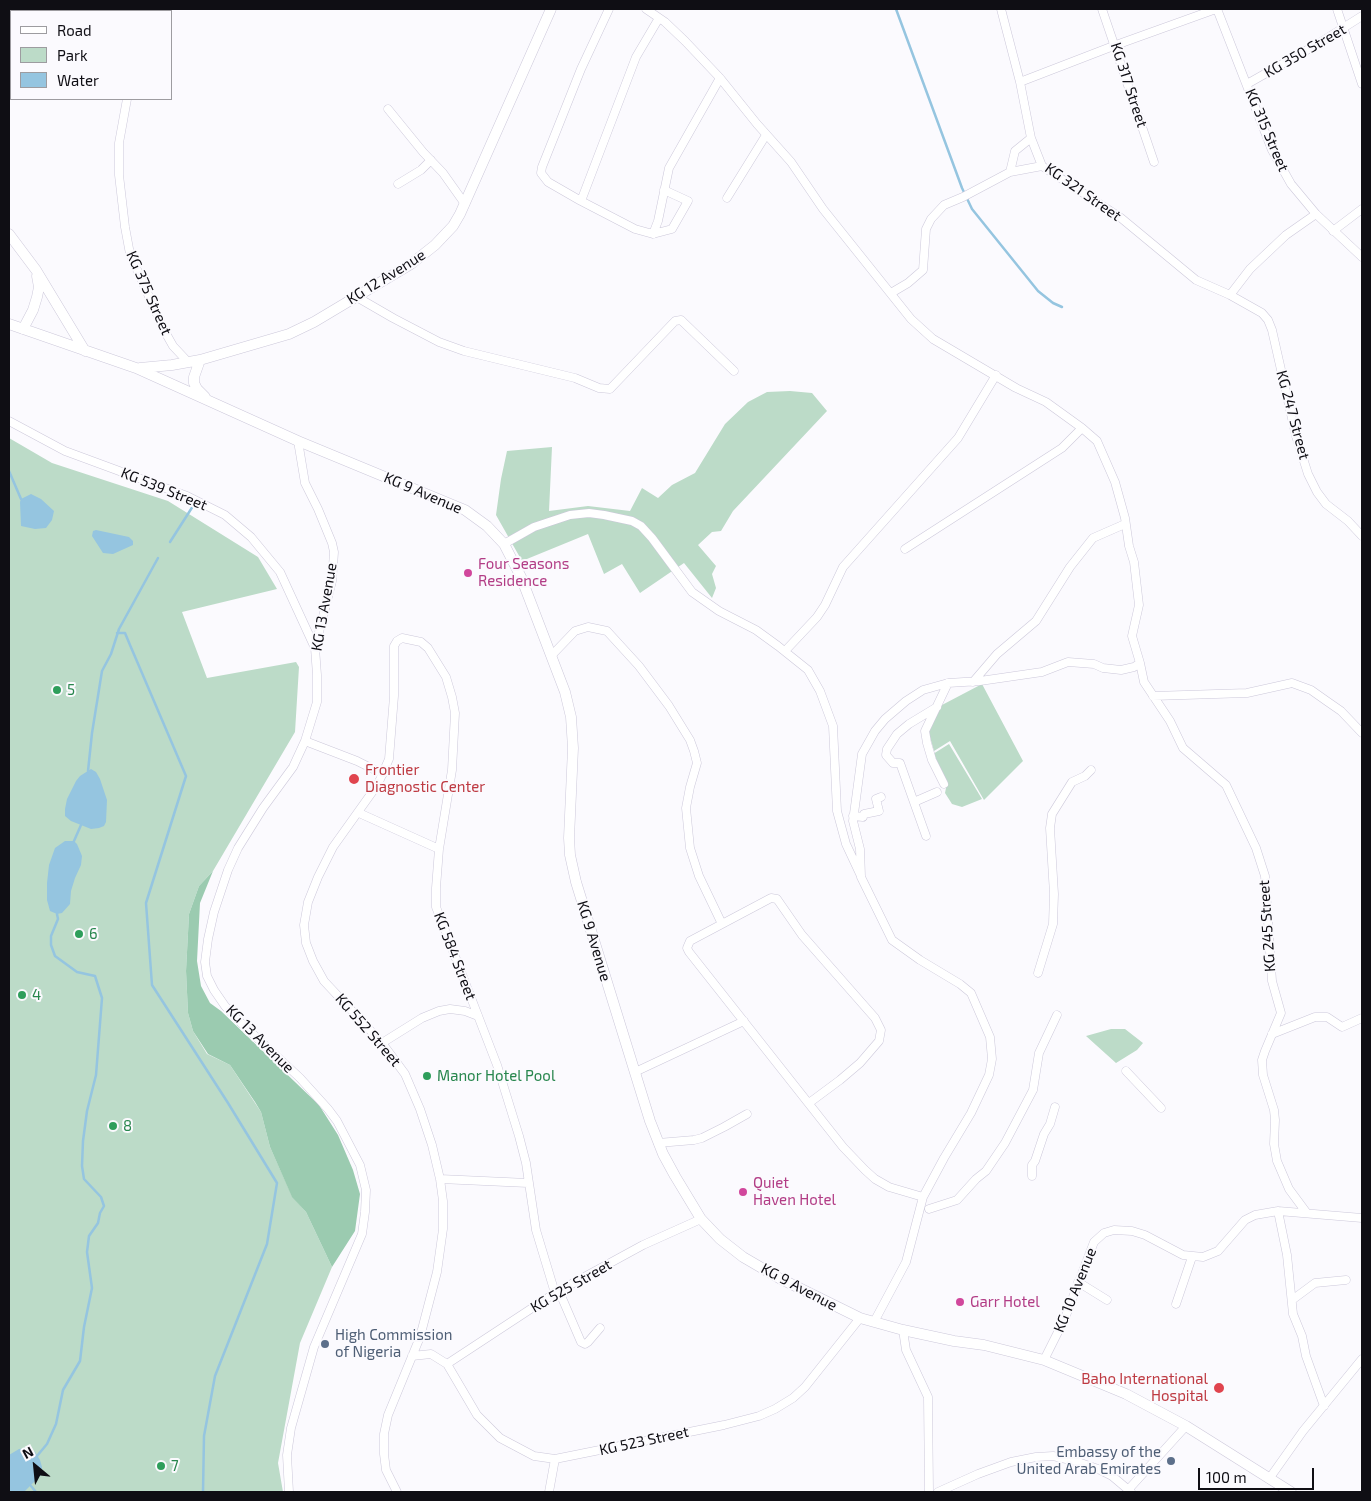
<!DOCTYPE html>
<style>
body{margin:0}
#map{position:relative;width:1371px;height:1501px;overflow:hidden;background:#fbfafe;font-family:"Exo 2",sans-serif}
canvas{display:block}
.frame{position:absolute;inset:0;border:10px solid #0f0e14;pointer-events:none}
.legend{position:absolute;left:10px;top:10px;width:162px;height:90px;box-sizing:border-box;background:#fbfafe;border:1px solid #9d9ca0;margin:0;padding:6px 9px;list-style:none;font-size:15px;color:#0f0e14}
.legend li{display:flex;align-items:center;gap:10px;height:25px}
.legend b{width:25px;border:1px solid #9d9ca0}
.north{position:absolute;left:10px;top:1441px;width:50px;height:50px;-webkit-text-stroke:4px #fbfafe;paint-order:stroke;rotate:332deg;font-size:14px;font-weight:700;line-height:20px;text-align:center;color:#0f0e14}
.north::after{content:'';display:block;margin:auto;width:18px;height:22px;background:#0f0e14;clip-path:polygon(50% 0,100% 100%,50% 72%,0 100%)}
.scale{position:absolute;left:1198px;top:1468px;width:116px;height:22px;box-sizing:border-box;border:2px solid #0f0e14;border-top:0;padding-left:6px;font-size:15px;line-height:18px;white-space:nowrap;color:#0f0e14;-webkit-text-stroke:4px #fbfafe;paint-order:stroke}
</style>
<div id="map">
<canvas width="1371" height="1501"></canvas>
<div class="frame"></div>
<ul class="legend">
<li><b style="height:6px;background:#fff"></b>Road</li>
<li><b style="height:14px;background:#bcdbc8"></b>Park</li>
<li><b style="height:14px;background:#95c5e0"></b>Water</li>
</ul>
<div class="north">N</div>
<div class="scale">100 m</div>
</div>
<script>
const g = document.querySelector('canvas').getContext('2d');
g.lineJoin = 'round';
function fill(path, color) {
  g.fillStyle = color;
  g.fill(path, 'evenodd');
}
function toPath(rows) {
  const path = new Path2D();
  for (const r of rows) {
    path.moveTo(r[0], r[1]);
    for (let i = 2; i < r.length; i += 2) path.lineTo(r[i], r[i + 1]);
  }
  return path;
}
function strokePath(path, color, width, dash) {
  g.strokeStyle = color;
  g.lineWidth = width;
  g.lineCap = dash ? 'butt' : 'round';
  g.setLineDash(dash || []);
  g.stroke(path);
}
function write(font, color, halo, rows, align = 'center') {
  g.font = font + ' "Exo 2",sans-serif';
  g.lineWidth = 4;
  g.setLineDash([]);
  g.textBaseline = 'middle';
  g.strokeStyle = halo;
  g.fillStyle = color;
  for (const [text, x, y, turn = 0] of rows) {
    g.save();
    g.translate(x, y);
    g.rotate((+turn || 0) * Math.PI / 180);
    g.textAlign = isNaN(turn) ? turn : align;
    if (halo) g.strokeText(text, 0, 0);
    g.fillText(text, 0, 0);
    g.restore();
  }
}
fill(toPath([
 [790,391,812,393,827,411,733,511,721,531,712,532,698,545,716,566,712,574,716,588,712,598,684,563,640,593,622,564,604,574,588,534,522,561,496,515,501,479,507,451,552,447,549,511,588,506,630,511,642,488,658,498,672,485,695,473,725,424,748,402,767,392],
 [9,438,52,463,168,501,258,557,277,589,182,612,207,678,296,662,299,667,295,732,213,871,199,886,189,914,186,971,188,1013,193,1031,207,1054,230,1065,261,1112,270,1147,292,1196,306,1212,332,1267,300,1343,278,1463,283,1492,9,1492],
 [982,684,1023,761,984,800,950,741,934,751,928,730,942,705],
 [949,744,982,799,962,807,952,804,945,793,947,783,933,754],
 [1111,1029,1125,1029,1143,1043,1137,1050,1116,1063,1086,1036]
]), '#bcdbc8');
fill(toPath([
 [213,871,200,903,197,961,201,986,210,1003,221,1011,319,1105,338,1135,353,1170,360,1194,355,1231,332,1267,306,1212,292,1197,270,1147,261,1112,255,1102,230,1065,208,1054,193,1031,188,1013,186,971,189,914,199,886]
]), '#9bcbb0');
fill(toPath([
 [31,494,41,499,54,511,52,520,46,528,35,529,21,526,20,502,21,499],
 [96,530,129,537,133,541,133,545,113,554,103,553,92,536,93,531],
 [91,769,96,772,100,779,107,800,106,822,104,826,99,828,91,829,71,821,65,816,65,809,67,799,76,781,80,776],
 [65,841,74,841,77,844,82,856,81,865,75,878,71,891,70,904,62,913,57,914,50,911,47,900,47,883,49,865,55,848],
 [27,1448,35,1452,40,1460,42,1467,41,1475,24,1492,9,1492,9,1455,19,1449]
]), '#95c5e0');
strokePath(toPath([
 [896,9,962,188,972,209,1038,291,1053,303,1062,307],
 [9,471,21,499],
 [170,542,193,506],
 [117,633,125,633,130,645,186,776,146,903,152,985,228,1103,277,1183,267,1244,215,1376,204,1436,203,1492],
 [88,771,92,733,102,671,111,654,119,629,158,558],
 [74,841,81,825],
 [37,1456,47,1444,56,1424,63,1390,80,1361,84,1327,92,1288,87,1252,89,1236,98,1223,100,1213,104,1206,101,1197,84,1179,82,1166,83,1141,87,1111,96,1075,102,998,95,976,77,972,55,956,51,945,51,936,58,919,57,914],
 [31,1486,36,1492]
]), '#95c5e0', 2.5);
const minor = toPath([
 [609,9,581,69,542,167,541,173,548,182,581,201,635,229,653,234,672,229,688,201,664,190],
 [646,9,665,22,685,41,720,78,757,124,791,162,823,209,911,319,933,339,1016,388,1046,402,1082,428,1097,441,1115,482,1125,518,1129,546,1134,562,1139,605,1132,636,1140,663,1134,667,1121,670,1103,668,1094,664,1068,662,1042,672,980,681,948,683,923,690,906,701,885,719,875,731,862,754,853,821,860,849,861,877,892,940,920,960,960,984,971,993,990,1037,992,1059,989,1075,971,1113,944,1158,923,1197,906,1262,874,1322],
 [1001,9,1020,82,1031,138,1042,166,1121,218,1196,280,1230,295,1262,313,1268,320,1272,330,1296,436,1308,474,1317,492,1326,504,1348,521,1362,536],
 [1102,9,1154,162],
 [1217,9,1272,150,1291,184,1316,214,1362,257],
 [1337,9,1362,84],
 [159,11,162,9],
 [1020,82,1116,45,1216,9],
 [1247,84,1321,42,1362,16],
 [127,99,119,143,119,175,125,227,130,254,164,330,173,346,188,362],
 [388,109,423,152,443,173,465,204],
 [1010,172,1015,151,1031,138],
 [398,184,421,170,431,160],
 [727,198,766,135],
 [581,201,636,57,659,18],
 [1333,231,1362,209],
 [653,234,658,221,669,168,720,78],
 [891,293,908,283,923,270,926,229,931,219,944,205,963,197,1010,172,1042,166],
 [1230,295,1250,269,1286,235,1316,214],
 [355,296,393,318,439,342,464,351,575,378,599,388,610,389,675,321,681,320,734,371],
 [9,421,65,451,187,496,225,515,251,537,280,572,315,648],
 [504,544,534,527,570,515,589,513,604,515,632,521,641,526,652,538,692,592,719,611,756,630,778,646,808,670,820,691,833,726,837,811,846,844,861,876],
 [905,549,1062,448,1082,428],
 [785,651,817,617,825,605,843,567,958,438,996,375],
 [552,655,575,631,588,627,607,631,639,666,669,706,690,740,694,751,697,763,690,787,686,808,690,848,699,876,722,924],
 [1140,663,1144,682,1170,721,1183,748,1226,785,1256,848,1265,876,1272,981,1281,1013,1265,1051,1262,1060,1263,1075,1274,1110,1275,1120,1274,1144,1277,1161,1289,1189,1306,1212],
 [973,682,997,654,1036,621,1070,567,1093,538,1125,524],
 [1153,696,1247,693,1292,683,1311,690,1328,702,1341,711,1362,733],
 [305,741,357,761,383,774],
 [944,784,932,760,927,743,925,731,948,683],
 [914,802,937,792],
 [359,813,439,849],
 [853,816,863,817,864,814,879,811,876,799,881,797],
 [926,836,900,763,893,763,886,755,887,749,897,734,909,724,937,707],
 [1038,973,1053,924,1054,894,1050,828,1052,814,1072,782,1085,776,1091,770],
 [1272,1034,1315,1017,1327,1017,1342,1027,1362,1018],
 [382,1043,422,1018,439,1011,450,1009,465,1011,478,1016],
 [1126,1071,1161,1108],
 [635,1072,744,1021],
 [809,1103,840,1080,860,1063,879,1041,881,1030,875,1018,802,935,777,899,771,898,690,941,687,948,689,952,843,1147,865,1170,875,1179,889,1187,923,1197],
 [658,1143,694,1140,702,1138,724,1127,747,1114],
 [1032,1176,1032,1165,1035,1161,1044,1134,1050,1124,1055,1107],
 [440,1179,528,1183],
 [929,1209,957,1200,976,1179,986,1171,1005,1143,1033,1090,1039,1053,1057,1015],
 [1278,1211,1287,1255,1293,1314,1302,1336,1306,1356,1324,1406],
 [1078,1282,1107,1300],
 [559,1291,581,1342,585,1344,588,1342,600,1328],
 [1292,1300,1315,1283,1346,1280],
 [1176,1304,1192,1257],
 [903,1330,906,1350,928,1397,929,1492],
 [412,1356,431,1354,447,1364,477,1415,500,1438,534,1456,555,1459,724,1425,759,1416,775,1409,793,1398,805,1387,860,1318],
 [1044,1360,1065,1318,1094,1242,1104,1233,1114,1230,1132,1231,1145,1235,1183,1255,1203,1257,1218,1251,1245,1220,1255,1215,1278,1211,1362,1218],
 [447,1364,555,1293,643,1245,701,1219],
 [1269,1479,1303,1431,1362,1359],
 [1128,1490,1186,1426],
 [289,1492,287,1455,291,1428,314,1347,362,1234,365,1212,366,1190,360,1165,337,1121,328,1109,300,1078,241,1023,225,1006,214,990,207,976,205,962,208,939,214,912,228,870,238,848,263,808,293,767,305,741,317,702,317,675,315,648,332,581,334,552,332,543,318,509,305,483,298,441],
 [397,1492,386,1470,384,1454,384,1434,388,1415,420,1337,437,1272,443,1229,443,1201,440,1179,432,1145,420,1109,405,1074,382,1043,324,981,313,961,306,943,304,925,308,902,318,877,333,847,378,784,389,759,394,696,394,646,397,641,402,638,421,642,428,648,446,677,452,697,455,713,452,770,439,849,436,888,436,907,497,1065,519,1136,526,1163,536,1230,555,1293],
 [549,1492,555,1459],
 [938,1492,978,1474,1011,1462,1036,1457,1053,1456,1075,1461,1098,1469,1112,1476,1131,1492]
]);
const major = toPath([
 [9,234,36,270,85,351],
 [9,324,136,368,298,441,465,510,487,526,504,544,521,577,565,692,571,717,573,748,569,838,570,855,576,882,650,1121,663,1154,675,1176,701,1219,720,1239,743,1257,779,1278,860,1318,903,1330,954,1341,984,1345,1044,1360,1126,1394,1186,1426,1291,1492],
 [23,329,33,310,37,297,39,287,37,276],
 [200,360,194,377,194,383,197,389,205,397],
 [140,368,172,365,200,360,289,334,314,322,411,264,435,245,453,226,460,214,551,9]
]);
strokePath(minor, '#ccc8da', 9);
strokePath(major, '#ccc8da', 11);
strokePath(minor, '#fff', 8);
strokePath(major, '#fff', 10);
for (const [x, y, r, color] of [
 [468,573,5,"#d1479c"],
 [57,690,5,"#2e9e5b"],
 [354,779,6,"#e0444e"],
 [79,934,5,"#2e9e5b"],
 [22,995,5,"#2e9e5b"],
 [427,1076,5,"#2e9e5b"],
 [113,1126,5,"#2e9e5b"],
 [743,1192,5,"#d1479c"],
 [960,1302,5,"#d1479c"],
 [325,1344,5,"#5c6f8a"],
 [1219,1388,6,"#e0444e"],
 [1171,1461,5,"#5c6f8a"],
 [161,1466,5,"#2e9e5b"]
]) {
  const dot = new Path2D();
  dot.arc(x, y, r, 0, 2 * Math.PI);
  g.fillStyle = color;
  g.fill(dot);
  strokePath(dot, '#fbfafe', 2);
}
write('15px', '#0f0e14', '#fbfafe', [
 ["KG 350 Street",1305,51,-30],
 ["KG 317 Street",1129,85,72],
 ["KG 315 Street",1267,130,67],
 ["KG 321 Street",1083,192,35],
 ["KG 12 Avenue",386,277,-32],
 ["KG 375 Street",149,293,66],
 ["KG 247 Street",1293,415,75],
 ["KG 539 Street",164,489,22],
 ["KG 9 Avenue",423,493,23],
 ["KG 13 Avenue",324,607,-80],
 ["KG 245 Street",1267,926,-94],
 ["KG 9 Avenue",594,941,73],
 ["KG 584 Street",455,956,69],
 ["KG 552 Street",368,1030,49],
 ["KG 13 Avenue",260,1039,45],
 ["KG 525 Street",571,1286,-30],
 ["KG 9 Avenue",799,1287,28],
 ["KG 10 Avenue",1075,1290,-68],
 ["KG 523 Street",644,1441,-12]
]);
write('15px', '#b23c85', '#fbfafe', [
 ["Four Seasons",478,564],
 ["Residence",478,581],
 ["Quiet",753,1183],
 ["Haven Hotel",753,1200],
 ["Garr Hotel",970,1302]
], 'left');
write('15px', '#27864d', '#fbfafe', [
 ["5",67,690],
 ["6",89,934],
 ["4",32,995],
 ["Manor Hotel Pool",437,1076],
 ["8",123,1126],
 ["7",171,1466]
], 'left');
write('15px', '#be3a42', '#fbfafe', [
 ["Frontier",365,770],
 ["Diagnostic Center",365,787],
 ["Baho International",1208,1379,"right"],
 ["Hospital",1208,1396,"right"]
], 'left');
write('15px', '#4e5e75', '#fbfafe', [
 ["High Commission",335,1335],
 ["of Nigeria",335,1352],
 ["Embassy of the",1161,1452,"right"],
 ["United Arab Emirates",1161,1469,"right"]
], 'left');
</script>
